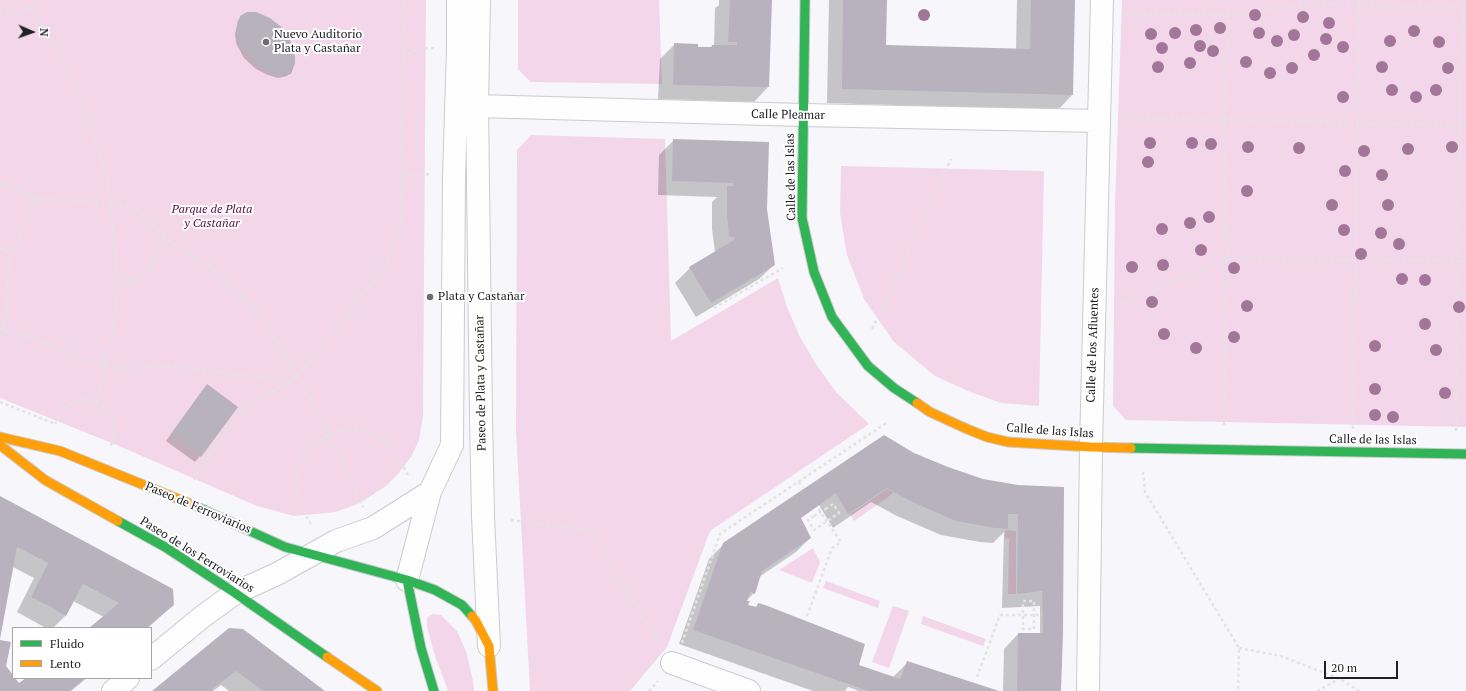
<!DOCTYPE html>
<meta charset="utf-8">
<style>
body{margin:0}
#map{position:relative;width:1466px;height:691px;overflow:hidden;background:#f7f7fb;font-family:"PT Serif",serif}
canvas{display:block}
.legend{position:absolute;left:12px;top:627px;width:140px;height:52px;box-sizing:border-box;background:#fff;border:1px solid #a6a6a8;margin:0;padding:5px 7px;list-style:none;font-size:12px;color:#202125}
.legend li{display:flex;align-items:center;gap:8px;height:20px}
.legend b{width:20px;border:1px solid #a6a6a8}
.north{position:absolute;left:12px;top:12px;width:40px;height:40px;-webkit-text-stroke:3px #fff;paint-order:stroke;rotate:92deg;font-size:11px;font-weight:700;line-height:16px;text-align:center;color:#202125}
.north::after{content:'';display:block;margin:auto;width:14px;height:18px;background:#202125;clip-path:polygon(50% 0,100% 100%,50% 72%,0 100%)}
.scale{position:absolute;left:1324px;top:661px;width:74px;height:18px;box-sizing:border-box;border:2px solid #202125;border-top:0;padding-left:5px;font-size:12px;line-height:14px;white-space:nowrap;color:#202125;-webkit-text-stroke:3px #fff;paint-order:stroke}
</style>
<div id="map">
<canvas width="1466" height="691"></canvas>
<ul class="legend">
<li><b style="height:5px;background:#30b455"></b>Fluido</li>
<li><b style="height:5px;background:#ff9f0a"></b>Lento</li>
</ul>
<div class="north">N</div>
<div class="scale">20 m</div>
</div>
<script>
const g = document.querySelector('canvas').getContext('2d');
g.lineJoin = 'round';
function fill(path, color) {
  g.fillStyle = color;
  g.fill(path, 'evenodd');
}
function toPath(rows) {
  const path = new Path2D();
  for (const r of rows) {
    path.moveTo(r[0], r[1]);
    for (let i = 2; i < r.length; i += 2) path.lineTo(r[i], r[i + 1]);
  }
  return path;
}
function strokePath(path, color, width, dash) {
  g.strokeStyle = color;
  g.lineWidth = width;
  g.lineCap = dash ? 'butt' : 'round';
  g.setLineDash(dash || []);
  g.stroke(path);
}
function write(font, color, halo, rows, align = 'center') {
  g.font = font + ' "PT Serif",serif';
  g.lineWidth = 4;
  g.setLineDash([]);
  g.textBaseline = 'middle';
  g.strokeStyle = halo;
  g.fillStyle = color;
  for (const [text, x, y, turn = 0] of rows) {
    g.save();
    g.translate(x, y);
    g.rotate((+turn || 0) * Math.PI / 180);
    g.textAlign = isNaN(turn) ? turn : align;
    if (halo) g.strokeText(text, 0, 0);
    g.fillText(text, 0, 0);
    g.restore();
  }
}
fill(toPath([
 [0,0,426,0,423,417,419,440,411,457,398,474,386,486,360,503,336,512,294,516,257,506,119,446,0,398],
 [518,0,659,0,662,84,531,82,518,69],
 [1122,0,1466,0,1466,427,1126,420,1113,406,1115,204],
 [531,135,665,139,671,341,778,278,787,307,800,337,816,364,836,392,869,424,710,531,667,647,630,691,530,691,516,430,517,150],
 [841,166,1044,171,1039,406,1001,403,968,391,935,376,894,342,864,299,847,255,840,213],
 [887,489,893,492,891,495,854,521,850,514],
 [1005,530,1016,531,1016,594,1008,594,1009,539,1005,538],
 [813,548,820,562,812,583,779,570],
 [826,581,880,601,878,608,823,588],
 [893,606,909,611,889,668,872,662],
 [433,614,441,615,457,631,466,651,473,681,474,691,448,691,434,653,427,626,427,617],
 [923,616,986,639,983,646,921,624]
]), '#f3d6ea');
fill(toPath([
 [719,0,771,0,768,87,754,102,658,99,660,59,675,44,697,48,710,48,712,46,714,46,715,8,719,5],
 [829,0,886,0,885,46,1016,50,1017,0,1074,0,1072,95,1058,110,827,103],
 [241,17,290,73,287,76,278,78,268,75,256,69,244,58,236,43,235,34,238,20],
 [674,140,768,143,766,209,774,265,759,279,696,317,675,283,690,268,715,252,712,229,712,202,717,197,658,195,659,155],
 [208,385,200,456,195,462,166,441,202,391],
 [913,453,947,468,983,480,1018,486,1063,488,1060,691,1003,691,1004,649,1018,634,1040,634,1040,606,1002,608,1004,532,993,543,980,542,941,535,897,516,871,502,833,528,819,505,800,518,810,538,796,552,759,577,754,593,746,601,747,605,755,608,758,604,856,669,893,677,908,662,997,691,859,691,848,687,845,691,813,691,679,644,709,559,724,544],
 [0,498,173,605,148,628,90,628,104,617,73,601,65,616,53,628,46,628,17,612,34,578,11,566,0,638],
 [230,629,323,691,229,691,221,685,213,691,154,691],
 [0,641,5,666,14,678,15,686,27,678,87,678,71,691,0,691]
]), '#0003');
fill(toPath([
 [730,0,772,0,769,87,673,85,674,43,698,44,698,47,712,47,712,45,737,45,737,42,728,42],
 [843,0,887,0,886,45,1030,49,1031,0,1075,0,1073,95,842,89],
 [247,12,256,12,270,18,284,29,292,44,295,57,295,63,291,74,281,76,271,73,258,67,246,55,239,40,237,30,240,16],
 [673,139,769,142,767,209,775,265,711,303,689,267,734,240,735,237,729,237,727,214,727,186,733,186,733,183,672,181],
 [207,384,238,407,201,457,171,434],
 [884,435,914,453,948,467,983,479,1018,485,1064,487,1063,633,1061,691,1017,691,1018,633,1043,633,1042,591,1017,594,1018,514,1008,514,1008,529,995,528,956,521,912,502,887,488,848,514,836,493,801,518,811,538,762,571,755,594,750,592,747,601,750,601,748,605,757,607,758,603,765,605,865,644,859,665,900,679,907,661,999,691,868,691,693,630,723,543],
 [0,496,173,589,174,605,146,628,89,628,119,603,83,584,66,616,49,606,31,597,48,563,17,547,0,639],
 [229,628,243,629,325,691,263,691,236,671,212,689,213,691,152,691],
 [0,640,11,642,6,666,13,675,13,678,15,678,19,683,26,678,85,678,70,691,0,691]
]), '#b8b1be');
const street = toPath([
 [479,0,477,106,481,416,483,516,489,646],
 [477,106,803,115,1099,121],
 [407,580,430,492,452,445,454,176,458,48,458,0],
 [151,659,202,617,235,593,277,574,336,541,373,528,430,492],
 [672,663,749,691],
 [113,691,128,678],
 [1088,691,1091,447,1102,0]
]);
const fast = toPath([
 [805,0,802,218,814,272,832,317,868,366,894,388,917,403],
 [1131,448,1466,454],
 [193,505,285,547,407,580,435,590,462,605,472,616],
 [118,521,165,547,235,593,327,657],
 [407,580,421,648,434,691]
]);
const slow = toPath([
 [917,403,930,412,967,429,987,437,1008,442,1091,447,1131,448],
 [0,437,60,451,193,505],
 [0,445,45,480,118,521],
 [472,616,476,621,489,646,493,691],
 [327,657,377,691]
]);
strokePath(street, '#cbcbcf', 24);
strokePath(fast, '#cbcbcf', 11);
strokePath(slow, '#cbcbcf', 11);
strokePath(toPath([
 [31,7,56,46,87,112,108,182,118,284,112,338,96,402],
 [0,10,11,13,21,12,31,7,38,0],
 [1125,14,1228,15,1313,4,1466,8],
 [403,57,418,49,434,48],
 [1122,117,1466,126],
 [402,176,432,174],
 [0,183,36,198],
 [163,237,216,271,261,315,298,376,329,434,363,507],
 [0,249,13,253],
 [1118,305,1141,297,1227,258,1466,261],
 [714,308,783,268],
 [0,329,24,335,112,368,143,368,171,366,282,380,288,379,298,376,303,371,385,266,400,233,402,210,403,0],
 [872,329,951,159],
 [0,342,5,322,9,261,36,198,109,203,135,208,151,220,163,237,157,253,147,271,134,280,118,284],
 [0,402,53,423],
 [55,424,63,408,73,402,84,399,96,402,106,408,112,418,115,430,111,446],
 [1224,425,1227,258,1224,120,1229,0],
 [1353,429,1359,0],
 [1456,431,1459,126,1464,0],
 [1143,472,1145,492,1239,648,1238,691],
 [194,480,196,475,242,412,264,396,292,380],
 [799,482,803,488],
 [814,516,808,520,814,530,839,513,833,504,827,508],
 [511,520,591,531,660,644],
 [311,524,300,506,296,490,297,474,302,459,311,447,329,434,339,431,354,430,370,433,384,440,395,451,409,477],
 [1023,601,1034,601,1034,629,1023,629,1023,601],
 [807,616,832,548,841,542,817,507],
 [682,643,720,534,888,422],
 [1239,648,1281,656,1340,679,1359,691],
 [977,677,1000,615,1042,615],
 [649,691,658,681],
 [1317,691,1339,679]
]), '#e3e3e4', 2.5, [3, 3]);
strokePath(street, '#fefefe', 22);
strokePath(fast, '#30b455', 9);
strokePath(slow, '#ff9f0a', 9);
strokePath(toPath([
 [814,516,827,508]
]), '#e3e3e4', 2.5, [3, 3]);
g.fillStyle = '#a27699';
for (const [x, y] of [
 [924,15],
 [1255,15],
 [1303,17],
 [1329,23],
 [1220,28],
 [1196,30],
 [1414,31],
 [1175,33],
 [1259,33],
 [1151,34],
 [1294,35],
 [1326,39],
 [1277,41],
 [1390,41],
 [1439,42],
 [1200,46],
 [1343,47],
 [1162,48],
 [1213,51],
 [1314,55],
 [1246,62],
 [1190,63],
 [1158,67],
 [1382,67],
 [1292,68],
 [1448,68],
 [1270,73],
 [1392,90],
 [1436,90],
 [1343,97],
 [1416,97],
 [1150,143],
 [1192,143],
 [1211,144],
 [1248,147],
 [1452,147],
 [1299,148],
 [1408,149],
 [1364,151],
 [1148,162],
 [1345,171],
 [1382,175],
 [1247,191],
 [1332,205],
 [1388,205],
 [1209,217],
 [1190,223],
 [1162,229],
 [1344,230],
 [1381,233],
 [1399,244],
 [1201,250],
 [1361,254],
 [1163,265],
 [1132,267],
 [1234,268],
 [1402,279],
 [1425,280],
 [1152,302],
 [1247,306],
 [1459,307],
 [1425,324],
 [1164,334],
 [1234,337],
 [1375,346],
 [1196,348],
 [1436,350],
 [1375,389],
 [1445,393],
 [1375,415],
 [1393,417]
]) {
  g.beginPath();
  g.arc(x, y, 6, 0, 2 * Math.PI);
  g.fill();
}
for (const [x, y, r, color] of [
 [266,42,4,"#6b6c70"],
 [430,297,4,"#6b6c70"]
]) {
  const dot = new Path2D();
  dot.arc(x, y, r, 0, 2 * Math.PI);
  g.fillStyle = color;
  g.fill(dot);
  strokePath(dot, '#fff', 1.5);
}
write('12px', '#202125', '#fff', [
 ["Nuevo Auditorio",274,35],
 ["Plata y Castañar",274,49],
 ["Plata y Castañar",438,297]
], 'left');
write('12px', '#202125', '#fff', [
 ["Calle Pleamar",788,115,1],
 ["Calle de las Islas",791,177,-91],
 ["Calle de los Afluentes",1093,345,-88],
 ["Paseo de Plata y Castañar",481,383,-91],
 ["Calle de las Islas",1050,431,4],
 ["Calle de las Islas",1373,440,1],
 ["Paseo de Ferroviarios",198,508,23],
 ["Paseo de los Ferroviarios",197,555,32]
]);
write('italic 12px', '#5c0c49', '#fff', [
 ["Parque de Plata",212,210],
 ["y Castañar",212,224]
]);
</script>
